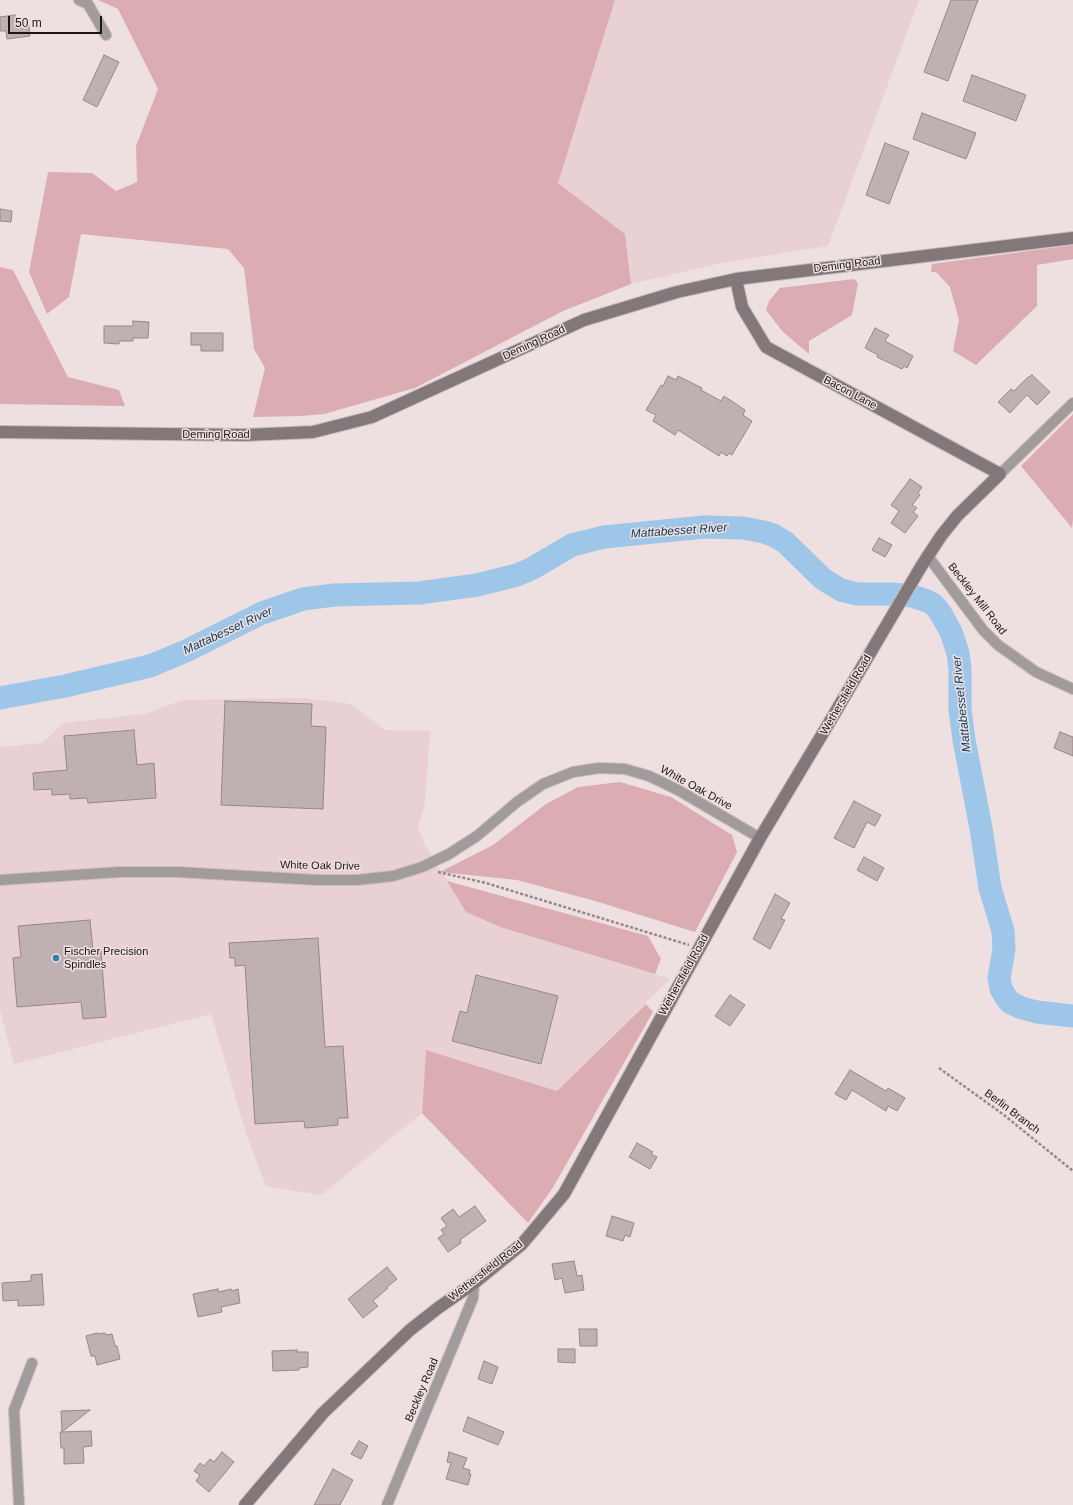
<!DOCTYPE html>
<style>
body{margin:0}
#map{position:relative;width:1073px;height:1505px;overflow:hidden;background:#eedfe0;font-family:Helvetica,sans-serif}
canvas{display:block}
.scale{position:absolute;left:8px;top:16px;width:94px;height:18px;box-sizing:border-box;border:2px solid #1b1617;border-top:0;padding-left:5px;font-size:12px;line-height:14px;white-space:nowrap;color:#1b1617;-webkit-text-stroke:3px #eedfe0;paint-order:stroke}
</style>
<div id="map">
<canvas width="1073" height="1505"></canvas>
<div class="scale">50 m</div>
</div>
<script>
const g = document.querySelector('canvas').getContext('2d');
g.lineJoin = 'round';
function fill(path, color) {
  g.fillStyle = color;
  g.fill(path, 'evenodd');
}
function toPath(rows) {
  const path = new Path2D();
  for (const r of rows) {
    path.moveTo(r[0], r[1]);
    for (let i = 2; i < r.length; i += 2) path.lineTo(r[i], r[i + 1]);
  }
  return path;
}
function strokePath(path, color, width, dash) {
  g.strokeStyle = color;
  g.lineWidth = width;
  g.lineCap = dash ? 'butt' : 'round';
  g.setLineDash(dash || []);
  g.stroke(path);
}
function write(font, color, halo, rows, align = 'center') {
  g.font = font + ' Helvetica,sans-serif';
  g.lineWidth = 3;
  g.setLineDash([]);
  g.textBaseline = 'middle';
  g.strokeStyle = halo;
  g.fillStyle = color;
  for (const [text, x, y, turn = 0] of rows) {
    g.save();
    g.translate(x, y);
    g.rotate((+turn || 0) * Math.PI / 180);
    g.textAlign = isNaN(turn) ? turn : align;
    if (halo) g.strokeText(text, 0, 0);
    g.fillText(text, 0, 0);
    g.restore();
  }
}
fill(toPath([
 [615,0,919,0,828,246,717,264,631,284,625,234,558,183],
 [303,698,351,704,385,730,430,731,425,804,418,828,425,845,466,912,500,927,670,979,557,1091,426,1050,422,1113,321,1195,266,1186,247,1136,211,1014,14,1064,0,1009,0,747,42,743,64,723,144,714,183,700]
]), '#e8d0d3');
fill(toPath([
 [98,0,615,0,558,183,625,234,631,284,563,311,415,388,324,414,302,416,253,417,265,368,254,349,244,268,228,249,81,234,69,297,47,314,29,272,48,172,92,173,116,191,137,182,136,146,158,89,118,9],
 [1073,245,1073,259,1037,265,1037,306,976,365,953,351,959,320,950,287,936,272,931,272,932,264],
 [0,267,13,270,68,377,119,390,125,406,0,404],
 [854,279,858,283,852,315,809,341,809,354,783,332,766,310,769,301,780,288],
 [1073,414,1073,519,1072,528,1021,466],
 [620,782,671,797,732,835,737,852,695,932,595,901,517,880,440,872,493,845,546,804,578,787],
 [447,881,648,936,661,959,655,974,500,927,466,912],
 [646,1004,653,1012,552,1189,528,1223,422,1113,426,1050,557,1091]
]), '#dbadb3');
strokePath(toPath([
 [0,698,65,686,150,666,186,651,262,613,303,599,334,595,419,593,477,585,517,575,533,568,572,545,604,537,704,527,743,528,764,532,773,535,785,542,823,579,841,590,857,594,891,594,912,596,927,601,933,604,940,612,951,632,958,653,960,669,960,710,964,740,981,828,990,888,1003,931,1004,949,999,978,1001,989,1007,999,1011,1003,1022,1008,1037,1012,1073,1016]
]), '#9dc6e8', 23);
const building = toPath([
 [951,0,978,0,948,81,924,72,951,0],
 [15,15,15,20,28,19,30,36,7,39,6,31,0,31,0,17,15,15],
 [104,55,119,62,97,107,83,100,104,55],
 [972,75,1026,95,1016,121,963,101,972,75],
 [922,113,976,133,966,159,913,139,922,113],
 [885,143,909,152,889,204,866,195,885,143],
 [0,209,12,211,11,222,0,221,0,209],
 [133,321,149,322,148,338,133,338,133,341,119,341,119,344,104,343,104,326,133,326,133,321],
 [875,328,889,335,885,341,913,356,907,368,904,366,902,369,877,357,878,355,865,348,875,328],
 [191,333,223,333,223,351,201,351,201,345,191,345,191,333],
 [1032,375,1050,392,1037,405,1027,395,1010,413,998,402,1011,389,1014,391,1027,378,1032,375],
 [668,376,676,380,678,376,702,388,701,390,721,401,724,396,745,410,743,415,752,421,732,455,729,453,727,456,721,452,719,456,678,430,675,435,653,421,656,415,646,410,661,385,663,386,668,376],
 [910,479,922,487,918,493,920,495,912,505,917,508,913,512,918,516,905,533,891,523,899,511,891,505,910,479],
 [879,538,892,545,885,557,872,550,879,538],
 [225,701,312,704,311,726,326,727,323,809,221,805,225,701],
 [134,730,137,765,154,763,156,798,88,803,87,798,70,799,70,794,52,795,52,789,34,790,33,773,67,770,64,736,134,730],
 [1060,732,1073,737,1073,756,1054,748,1060,732],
 [854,801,881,815,875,826,867,822,854,848,834,838,854,801],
 [864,857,884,868,877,881,857,870,864,857],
 [775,894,790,903,781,919,785,920,770,949,753,939,775,894],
 [90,920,93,951,101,950,106,1017,83,1019,81,1002,17,1007,13,958,21,957,18,926,90,920],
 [318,938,325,1047,343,1046,348,1118,338,1118,338,1125,317,1127,305,1128,304,1121,255,1124,245,965,235,966,235,958,230,958,229,943,318,938],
 [476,975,558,996,541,1064,452,1041,460,1011,467,1013,476,975],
 [730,995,745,1005,730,1026,715,1016,730,995],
 [850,1070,886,1091,888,1088,905,1098,897,1111,888,1106,886,1111,852,1090,846,1100,835,1094,850,1070],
 [637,1143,653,1152,651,1154,657,1157,650,1169,629,1157,637,1143],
 [475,1206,486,1221,460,1240,461,1243,448,1252,438,1238,444,1234,441,1230,447,1226,441,1218,453,1209,459,1217,475,1206],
 [612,1216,634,1223,630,1237,625,1235,623,1241,606,1236,612,1216],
 [574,1261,577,1276,582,1275,584,1290,565,1293,562,1278,555,1280,552,1264,574,1261],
 [387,1267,397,1279,387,1287,388,1288,373,1301,378,1306,363,1318,348,1299,387,1267],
 [42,1274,44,1305,18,1306,18,1300,3,1301,2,1283,31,1281,31,1275,42,1274],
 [218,1289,218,1292,231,1289,232,1291,238,1289,240,1303,221,1307,222,1312,198,1317,193,1294,218,1289],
 [579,1329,597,1329,597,1346,580,1346,579,1329],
 [97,1333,98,1334,105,1333,106,1335,112,1334,115,1346,117,1346,120,1359,97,1365,95,1356,91,1356,86,1336,97,1333],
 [558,1349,575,1349,575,1363,558,1362,558,1349],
 [297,1350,297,1352,308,1352,308,1367,299,1368,299,1370,273,1371,272,1351,297,1350],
 [484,1361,498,1367,492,1384,478,1379,484,1361],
 [90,1410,62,1432,61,1411,90,1410],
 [468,1417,504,1432,498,1445,463,1431,468,1417],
 [91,1431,92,1446,83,1447,84,1463,64,1464,64,1448,61,1448,60,1432,91,1431],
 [359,1441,368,1446,361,1459,351,1454,359,1441],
 [222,1452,234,1462,209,1492,196,1481,200,1475,194,1471,200,1463,204,1466,210,1459,214,1462,222,1452],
 [449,1452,467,1458,463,1468,470,1470,469,1474,471,1474,468,1485,446,1479,451,1463,447,1462,449,1452],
 [333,1469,353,1480,340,1505,314,1505,333,1469]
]);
fill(building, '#bfb0b2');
strokePath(building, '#968789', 1);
const street = toPath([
 [79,0,88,4,106,35],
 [1000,474,1073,403],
 [927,555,983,630,998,645,1036,672,1073,689],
 [0,880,120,872,177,872,318,880,357,880,393,876,422,867,449,854,477,836,517,802,543,784,573,772,599,768,625,769,649,776,678,790,760,838],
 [19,1505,14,1410,32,1363],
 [387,1505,473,1298,474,1283]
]);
const secondary = toPath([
 [0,432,245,435,313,432,372,417,584,320,677,292,736,279,1073,238],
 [245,1505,323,1413,410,1330,438,1308,474,1283,522,1244,564,1194,760,838,826,728,922,565,941,536,957,516,1000,474,766,347,742,307,736,279]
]);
strokePath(street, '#c8bbbc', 12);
strokePath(secondary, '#c8bbbc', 14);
strokePath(toPath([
 [438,872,486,883,689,945],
 [939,1068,1004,1115,1073,1171]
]), '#94898a', 2.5, [3, 2]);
strokePath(street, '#a19b9c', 10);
strokePath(secondary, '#827879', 12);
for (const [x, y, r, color] of [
 [56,958,4,"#357db1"]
]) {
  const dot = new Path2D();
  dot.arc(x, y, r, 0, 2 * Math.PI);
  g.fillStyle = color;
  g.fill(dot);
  strokePath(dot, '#eedfe0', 1.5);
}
write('11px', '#1b1617', '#eedfe0', [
 ["Deming Road",847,265,-7],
 ["Deming Road",534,343,-25],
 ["Bacon Lane",850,393,28],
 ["Deming Road",216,435],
 ["Beckley Mill Road",977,599,52],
 ["Wethersfield Road",846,695,-60],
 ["White Oak Drive",696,788,29],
 ["White Oak Drive",320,866,1],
 ["Wethersfield Road",684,975,-61],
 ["Berlin Branch",1012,1112,37],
 ["Wethersfield Road",486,1271,-38],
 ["Beckley Road",422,1390,-67]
]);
write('11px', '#1b1617', '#eedfe0', [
 ["Fischer Precision",64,952],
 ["Spindles",64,965]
], 'left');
write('italic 12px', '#0f4061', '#eedfe0', [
 ["Mattabesset River",679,531,-4],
 ["Mattabesset River",228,631,-25],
 ["Mattabesset River",962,704,-96]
]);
</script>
